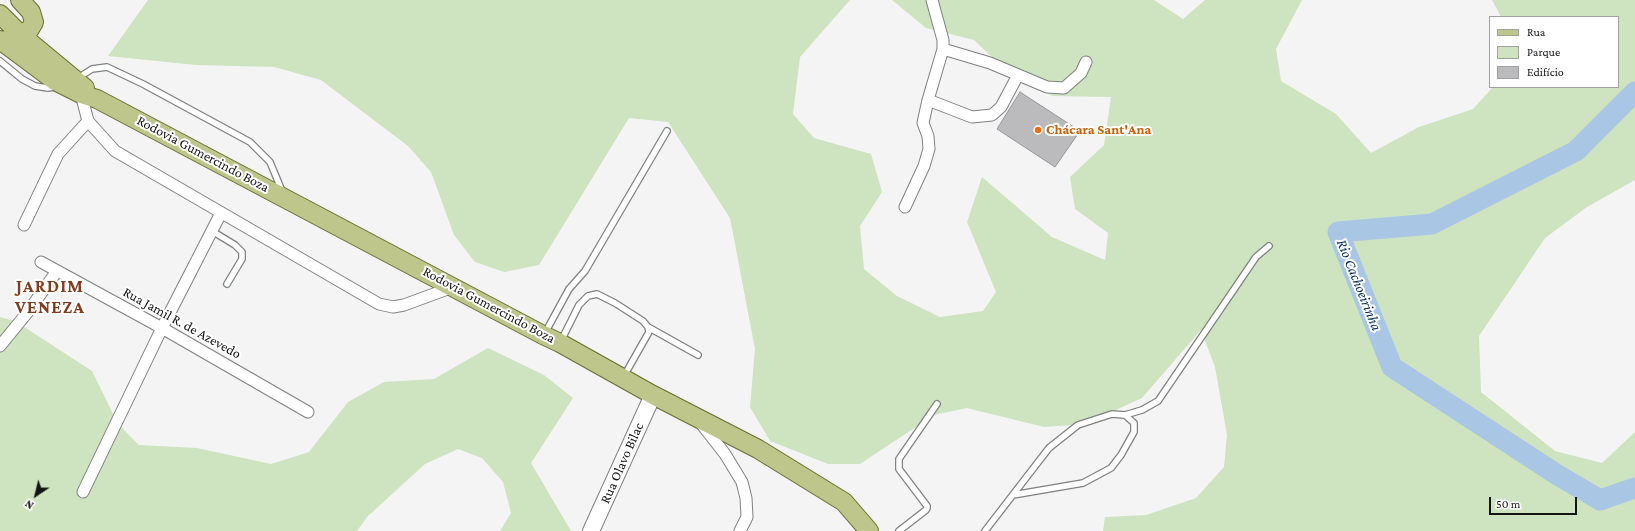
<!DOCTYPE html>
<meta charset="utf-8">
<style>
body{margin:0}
#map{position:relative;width:1635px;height:531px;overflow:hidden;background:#f4f4f5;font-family:"Crimson Pro",serif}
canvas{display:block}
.legend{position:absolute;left:1489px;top:16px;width:130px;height:72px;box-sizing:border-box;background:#fff;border:1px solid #a1a1a1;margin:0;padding:5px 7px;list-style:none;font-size:12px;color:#141414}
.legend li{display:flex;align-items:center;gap:8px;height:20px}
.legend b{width:20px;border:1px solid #a1a1a1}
.north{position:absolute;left:16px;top:475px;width:40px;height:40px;-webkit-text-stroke:3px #fff;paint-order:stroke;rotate:215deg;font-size:11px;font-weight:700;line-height:16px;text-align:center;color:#141414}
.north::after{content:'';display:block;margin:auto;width:14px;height:18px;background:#141414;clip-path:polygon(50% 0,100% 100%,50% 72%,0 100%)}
.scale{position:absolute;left:1489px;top:497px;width:88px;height:18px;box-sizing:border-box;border:2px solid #141414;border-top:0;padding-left:5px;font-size:12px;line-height:14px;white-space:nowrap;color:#141414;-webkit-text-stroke:3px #fff;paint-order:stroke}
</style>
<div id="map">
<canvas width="1635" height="531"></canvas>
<ul class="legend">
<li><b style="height:5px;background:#bec68b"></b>Rua</li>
<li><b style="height:11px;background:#cee3bf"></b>Parque</li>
<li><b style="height:11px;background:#bbbbbd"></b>Edifício</li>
</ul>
<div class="north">N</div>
<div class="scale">50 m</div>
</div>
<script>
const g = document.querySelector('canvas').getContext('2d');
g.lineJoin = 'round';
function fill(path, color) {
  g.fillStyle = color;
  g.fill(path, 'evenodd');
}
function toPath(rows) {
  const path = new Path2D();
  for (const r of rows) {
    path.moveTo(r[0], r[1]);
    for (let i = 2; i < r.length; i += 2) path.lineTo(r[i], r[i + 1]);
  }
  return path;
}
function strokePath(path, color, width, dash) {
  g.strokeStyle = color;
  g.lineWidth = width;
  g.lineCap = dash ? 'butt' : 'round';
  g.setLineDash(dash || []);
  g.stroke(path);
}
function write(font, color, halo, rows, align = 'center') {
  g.font = font + ' "Crimson Pro",serif';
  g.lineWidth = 4;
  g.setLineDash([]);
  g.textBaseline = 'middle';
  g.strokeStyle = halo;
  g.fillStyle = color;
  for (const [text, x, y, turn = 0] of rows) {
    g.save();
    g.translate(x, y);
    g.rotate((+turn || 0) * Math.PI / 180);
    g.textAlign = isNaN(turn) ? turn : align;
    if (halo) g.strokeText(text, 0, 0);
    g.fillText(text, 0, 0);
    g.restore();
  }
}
fill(toPath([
 [148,0,850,0,800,57,793,114,814,138,871,154,882,192,860,226,864,269,897,296,940,317,983,311,996,292,967,222,982,177,1052,237,1105,260,1108,233,1075,209,1070,177,1104,145,1111,97,1053,96,1016,80,974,40,926,28,892,0,1154,0,1183,19,1205,0,1302,0,1276,49,1281,81,1336,114,1371,153,1419,127,1473,109,1493,87,1618,87,1618,17,1501,17,1492,0,1635,0,1635,180,1587,207,1545,238,1479,336,1481,392,1555,451,1602,463,1635,432,1635,531,1103,531,1105,517,1146,515,1196,498,1224,467,1227,435,1215,367,1201,330,1142,398,1085,424,1044,427,967,408,934,415,860,464,828,464,770,441,750,407,755,349,730,218,668,122,629,118,539,265,504,272,475,262,454,235,431,172,408,146,321,80,274,67,196,65,108,56],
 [0,317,15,321,92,371,118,424,139,445,197,448,271,464,309,452,348,402,384,382,434,379,488,348,544,375,573,398,531,463,571,531,500,531,511,513,503,482,482,458,458,449,425,464,367,517,357,531,0,531]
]), '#cee3bf');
strokePath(toPath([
 [1635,92,1576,151,1432,224,1338,232,1392,367,1556,474,1600,500,1635,488]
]), '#aac6e5', 21);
const building = toPath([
 [1020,92,1080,131,1055,167,997,129,1020,92]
]);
fill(building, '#bbbbbd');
strokePath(building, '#969697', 1);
const lane = toPath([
 [0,61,22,79,35,86,48,88,55,87],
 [78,78,92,69,107,67,143,84,250,142,270,162,282,191],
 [212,231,235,245,242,252,242,259,227,284],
 [648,327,698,355],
 [545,333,569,289,585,271,667,131],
 [561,341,579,305,588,296,597,294,615,303,643,321,648,327,649,332,624,376],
 [1013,495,1083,483,1111,468,1121,455,1134,432,1134,423,1125,415],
 [899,531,926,510,927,508,927,506,899,469,899,459,937,404],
 [985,531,1049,448,1078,425,1112,414,1125,415,1142,410,1158,401,1256,257,1269,246]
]);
const street = toPath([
 [932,0,943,40,943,49,990,63,1047,87,1064,88,1081,73,1086,62],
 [81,94,88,121,115,151,379,304,393,307,404,305,453,287],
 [928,100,972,117,992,115,1001,107,1018,75],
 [905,207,924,166,929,149,928,136,923,123,928,100,943,49],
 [24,225,58,154,88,121],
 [41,262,162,328,308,412],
 [0,346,27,313,57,271],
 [700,422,725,454,742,482,746,498,747,517,740,531],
 [83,492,162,328,221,213]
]);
const secondary = toPath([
 [591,531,653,395]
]);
const primary = toPath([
 [0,14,21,35,85,88],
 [10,38,21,35,30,29,34,22,31,12,20,0],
 [0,40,55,81,81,94,97,99,543,335,560,343,653,395,758,449,844,502,869,531]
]);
strokePath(lane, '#7f8081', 8);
strokePath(street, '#7f8081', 13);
strokePath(secondary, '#7f8081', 18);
strokePath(primary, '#676f2f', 20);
strokePath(lane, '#fff', 5.5);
strokePath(street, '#fff', 11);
strokePath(secondary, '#fff', 16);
strokePath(primary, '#bec68b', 18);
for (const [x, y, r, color] of [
 [1038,130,4,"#e8710a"]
]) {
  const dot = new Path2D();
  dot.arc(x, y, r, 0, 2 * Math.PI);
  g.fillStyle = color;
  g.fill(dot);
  strokePath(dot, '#fff', 1.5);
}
write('bold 14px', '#c56008', '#fff', [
 ["Chácara Sant'Ana",1046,130]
], 'left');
write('14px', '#141414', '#fff', [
 ["Rodovia Gumercindo Boza",203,154,28],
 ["Rodovia Gumercindo Boza",489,305,28],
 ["Rua Jamil R. de Azevedo",182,323,29],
 ["Rua Olavo Bilac",622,463,-66]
]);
write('italic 15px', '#022c53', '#fff', [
 ["Rio Cachoeirinha",1359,285,68]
]);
g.letterSpacing = '1px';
write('bold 18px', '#7e3d1e', '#fff', [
 ["JARDIM",50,286],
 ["VENEZA",50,307]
]);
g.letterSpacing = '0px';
</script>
